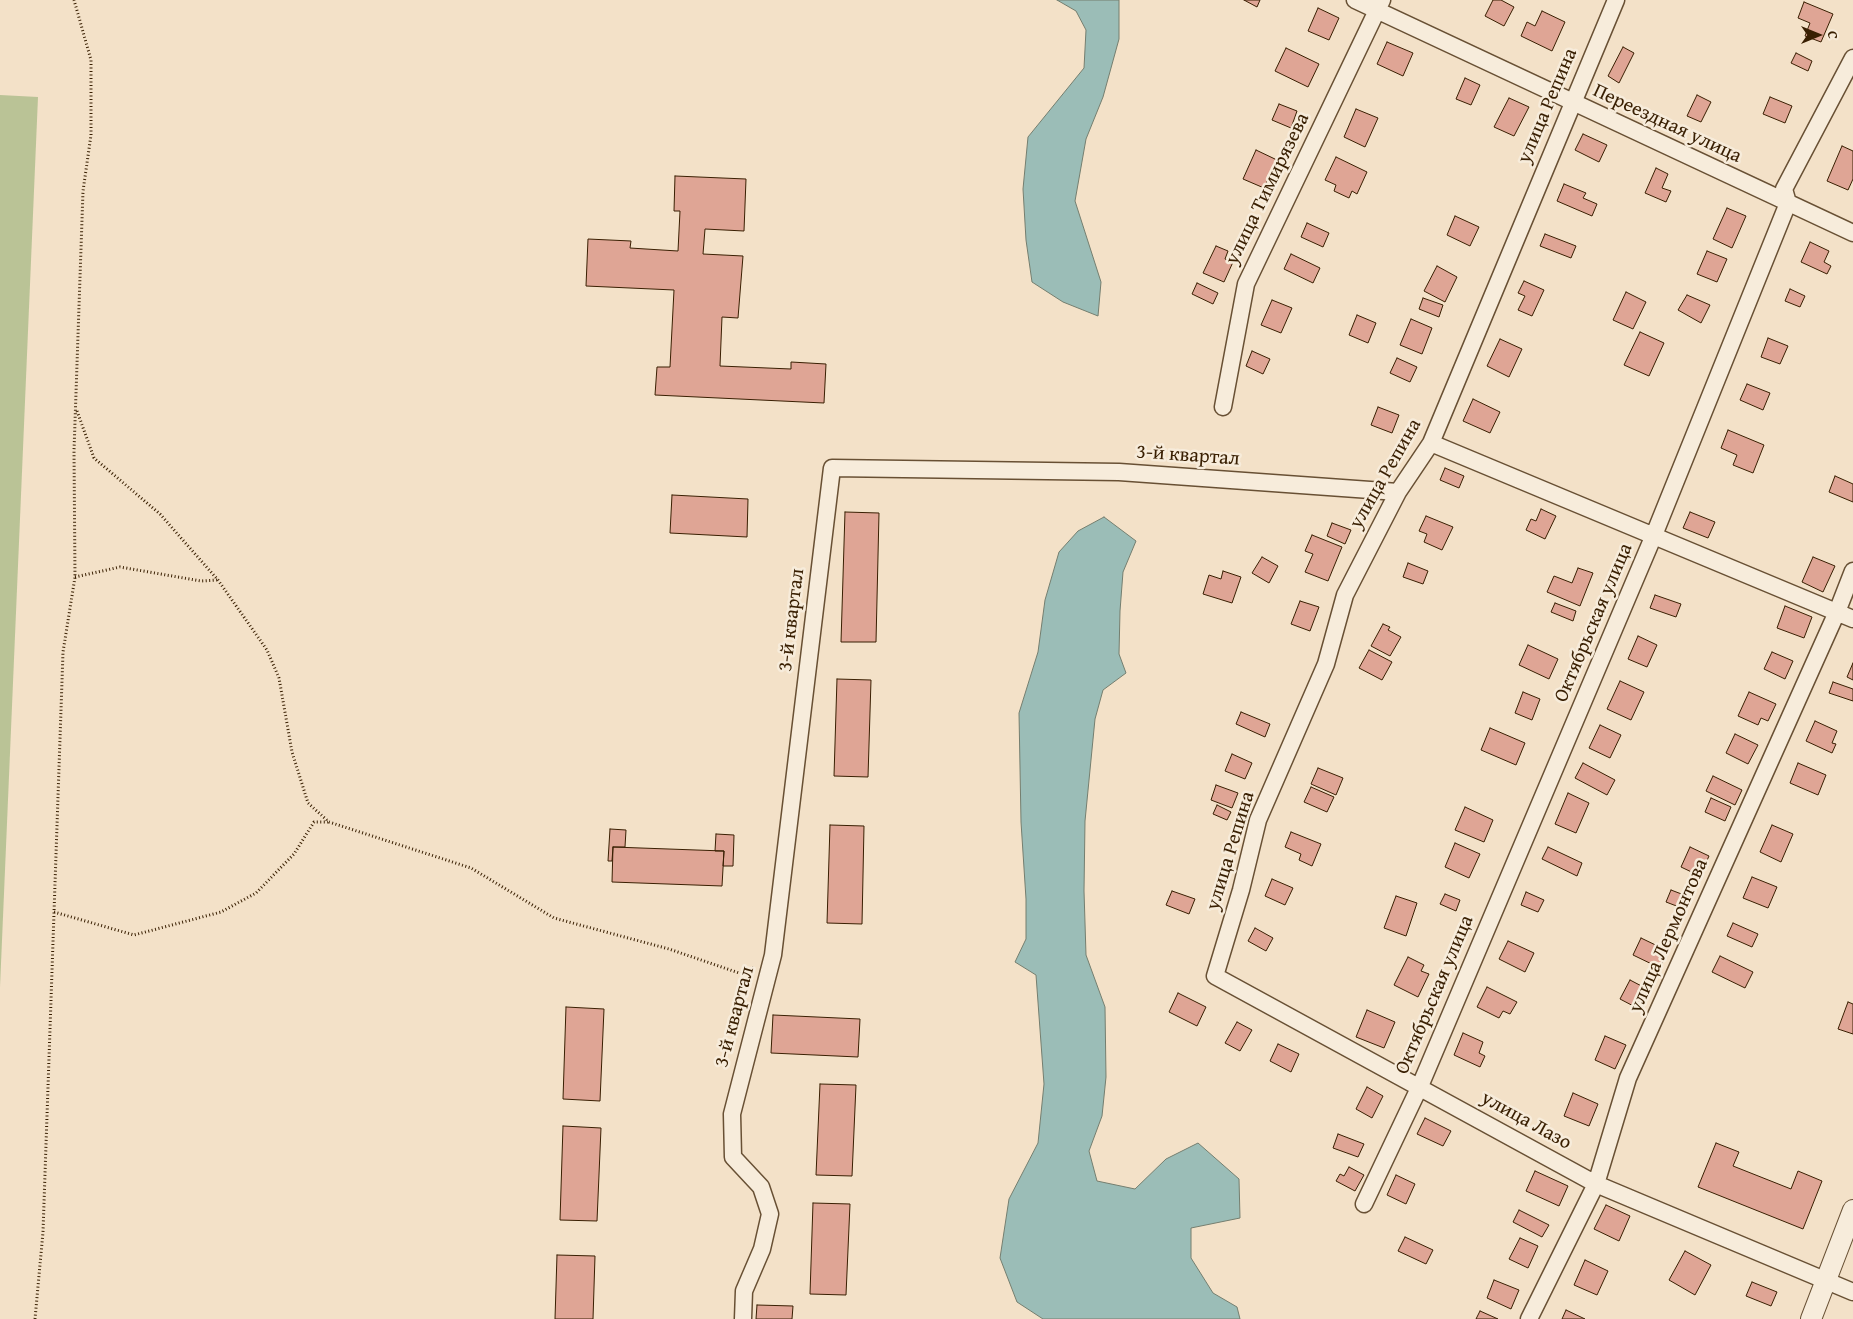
<!DOCTYPE html>
<meta charset="utf-8">
<style>
body{margin:0}
#map{position:relative;width:1853px;height:1319px;overflow:hidden;background:#f3e1c8;font-family:"Gentium Book Plus",serif}
canvas{display:block}
.north{position:absolute;left:1793px;top:10px;width:50px;height:50px;-webkit-text-stroke:4px #f7ecdb;paint-order:stroke;rotate:90deg;font-size:14px;font-weight:700;line-height:20px;text-align:center;color:#391f02}
.north::after{content:'';display:block;margin:auto;width:18px;height:22px;background:#391f02;clip-path:polygon(50% 0,100% 100%,50% 72%,0 100%)}
</style>
<div id="map">
<canvas width="1853" height="1319"></canvas>
<div class="north">С</div>
</div>
<script>
const g = document.querySelector('canvas').getContext('2d');
g.lineJoin = 'round';
function fill(path, color) {
  g.fillStyle = color;
  g.fill(path, 'evenodd');
}
function toPath(rows) {
  const path = new Path2D();
  for (const r of rows) {
    path.moveTo(r[0], r[1]);
    for (let i = 2; i < r.length; i += 2) path.lineTo(r[i], r[i + 1]);
  }
  return path;
}
function strokePath(path, color, width, dash) {
  g.strokeStyle = color;
  g.lineWidth = width;
  g.lineCap = dash ? 'butt' : 'round';
  g.setLineDash(dash || []);
  g.stroke(path);
}
function write(font, color, halo, rows, align = 'center') {
  g.font = font + ' "Gentium Book Plus",serif';
  g.lineWidth = 5;
  g.setLineDash([]);
  g.textBaseline = 'middle';
  g.strokeStyle = halo;
  g.fillStyle = color;
  for (const [text, x, y, turn = 0] of rows) {
    g.save();
    g.translate(x, y);
    g.rotate((+turn || 0) * Math.PI / 180);
    g.textAlign = isNaN(turn) ? turn : align;
    if (halo) g.strokeText(text, 0, 0);
    g.fillText(text, 0, 0);
    g.restore();
  }
}
fill(toPath([
 [0,95,38,97,0,987]
]), '#bac396');
const water = toPath([
 [1057,0,1119,0,1119,39,1103,97,1086,139,1075,201,1101,282,1098,316,1063,302,1032,282,1026,240,1023,189,1028,137,1084,68,1086,30,1076,11,1057,0],
 [1104,517,1136,541,1123,572,1120,611,1119,654,1126,673,1103,690,1095,719,1085,821,1084,891,1086,955,1105,1007,1106,1077,1102,1116,1089,1151,1097,1181,1135,1189,1166,1159,1198,1143,1239,1179,1240,1218,1191,1228,1191,1258,1213,1293,1237,1307,1240,1319,1043,1319,1017,1302,1000,1258,1009,1199,1038,1143,1044,1084,1036,975,1015,962,1026,939,1026,899,1021,822,1019,713,1038,652,1045,600,1059,552,1078,531,1104,517]
]);
fill(water, '#9bbdb7');
strokePath(water, '#747e6f', 1);
const building = toPath([
 [1244,0,1260,0,1257,7,1244,0],
 [1493,0,1501,0,1514,7,1504,26,1485,16,1493,0],
 [1804,2,1833,14,1821,42,1805,36,1810,23,1798,18,1804,2],
 [1318,8,1339,18,1329,40,1308,31,1318,8],
 [1542,11,1565,22,1552,51,1521,36,1527,22,1535,26,1542,11],
 [1387,42,1413,53,1403,76,1377,64,1387,42],
 [1623,47,1634,53,1619,83,1608,76,1623,47],
 [1286,48,1319,64,1308,87,1275,71,1286,48],
 [1796,53,1812,61,1808,71,1791,63,1796,53],
 [1465,78,1480,85,1471,105,1456,99,1465,78],
 [1697,95,1711,102,1701,122,1687,116,1697,95],
 [1770,97,1792,106,1785,123,1763,114,1770,97],
 [1509,98,1529,107,1514,136,1494,127,1509,98],
 [1279,104,1297,111,1291,128,1272,120,1279,104],
 [1356,109,1378,118,1365,147,1344,137,1356,109],
 [1583,134,1607,145,1599,162,1575,150,1583,134],
 [1842,146,1853,151,1853,179,1848,190,1827,181,1842,146],
 [1256,150,1277,160,1264,188,1243,179,1256,150],
 [1336,157,1367,172,1357,194,1352,191,1349,198,1334,191,1336,185,1325,180,1336,157],
 [1656,168,1668,174,1662,188,1671,191,1666,202,1645,193,1656,168],
 [675,176,746,179,744,231,705,229,703,254,743,256,738,318,722,317,720,366,791,369,791,362,826,364,824,403,655,395,657,367,670,367,674,290,586,286,588,239,631,241,630,248,678,251,680,211,674,211,675,176],
 [1564,184,1586,193,1583,198,1597,204,1592,216,1557,201,1564,184],
 [1727,208,1746,216,1732,248,1713,239,1727,208],
 [1455,216,1479,227,1470,246,1447,235,1455,216],
 [1307,223,1329,233,1323,247,1301,237,1307,223],
 [1545,234,1576,246,1571,258,1540,246,1545,234],
 [1810,242,1829,251,1824,262,1831,266,1827,274,1801,262,1810,242],
 [1216,246,1228,251,1225,259,1233,262,1224,282,1203,273,1216,246],
 [1707,251,1727,259,1717,282,1697,274,1707,251],
 [1291,254,1320,268,1313,283,1284,269,1291,254],
 [1437,266,1457,277,1445,302,1424,291,1437,266],
 [1524,281,1544,290,1532,316,1518,310,1525,296,1518,293,1524,281],
 [1197,283,1218,293,1213,304,1192,294,1197,283],
 [1790,289,1805,296,1800,307,1785,301,1790,289],
 [1626,292,1646,302,1633,329,1613,320,1626,292],
 [1687,295,1710,305,1701,323,1678,310,1687,295],
 [1423,298,1443,305,1439,317,1419,309,1423,298],
 [1272,300,1292,308,1281,333,1261,325,1272,300],
 [1357,315,1376,323,1368,343,1349,335,1357,315],
 [1411,319,1432,328,1422,354,1400,345,1411,319],
 [1640,332,1664,343,1649,376,1624,365,1640,332],
 [1768,338,1788,346,1780,364,1761,357,1768,338],
 [1500,339,1522,349,1509,377,1487,366,1500,339],
 [1252,351,1270,359,1263,374,1246,366,1252,351],
 [1397,358,1417,367,1410,382,1390,373,1397,358],
 [1747,384,1770,393,1763,410,1740,400,1747,384],
 [1473,399,1500,412,1490,433,1463,421,1473,399],
 [1378,407,1399,415,1392,433,1371,425,1378,407],
 [1728,430,1764,445,1753,473,1733,465,1737,455,1721,448,1728,430],
 [1445,468,1464,476,1459,488,1440,480,1445,468],
 [1835,476,1853,484,1853,502,1829,492,1835,476],
 [672,495,748,499,747,537,670,533,672,495],
 [1541,509,1556,516,1545,539,1526,530,1531,519,1536,521,1541,509],
 [845,512,879,513,876,642,841,642,845,512],
 [1690,512,1715,522,1708,538,1683,528,1690,512],
 [1426,516,1453,527,1442,550,1424,542,1427,534,1419,531,1426,516],
 [1332,523,1351,530,1345,544,1327,536,1332,523],
 [1312,535,1342,547,1328,581,1305,572,1313,554,1305,551,1312,535],
 [1262,557,1278,566,1269,583,1252,573,1262,557],
 [1813,557,1835,566,1823,592,1802,582,1813,557],
 [1408,563,1428,571,1423,584,1403,577,1408,563],
 [1578,568,1593,573,1580,606,1547,592,1554,576,1572,583,1578,568],
 [1223,571,1241,577,1232,603,1203,594,1209,575,1221,579,1223,571],
 [1655,595,1681,604,1676,617,1650,608,1655,595],
 [1300,601,1319,607,1310,631,1291,624,1300,601],
 [1555,603,1576,611,1573,621,1551,612,1555,603],
 [1785,606,1812,617,1804,638,1777,628,1785,606],
 [1383,624,1390,627,1388,630,1401,637,1390,656,1371,646,1383,624],
 [1638,636,1657,645,1647,667,1628,659,1638,636],
 [1528,645,1558,659,1549,679,1519,665,1528,645],
 [1369,650,1392,662,1382,680,1359,668,1369,650],
 [1772,652,1793,661,1785,679,1764,669,1772,652],
 [1853,663,1853,680,1847,677,1853,663],
 [837,679,871,680,868,777,834,776,837,679],
 [1620,681,1644,692,1631,720,1607,709,1620,681],
 [1833,682,1853,689,1853,701,1829,693,1833,682],
 [1523,692,1540,699,1532,720,1515,713,1523,692],
 [1749,692,1776,704,1768,721,1761,718,1758,725,1738,716,1749,692],
 [1241,712,1270,724,1265,737,1236,724,1241,712],
 [1815,721,1837,731,1832,743,1836,744,1832,753,1806,741,1815,721],
 [1600,725,1621,735,1610,758,1589,748,1600,725],
 [1490,728,1525,743,1516,765,1481,750,1490,728],
 [1735,734,1758,745,1748,764,1726,753,1735,734],
 [1232,754,1252,763,1245,779,1225,771,1232,754],
 [1583,763,1615,780,1607,795,1575,778,1583,763],
 [1798,763,1826,775,1818,795,1790,783,1798,763],
 [1318,768,1343,778,1336,795,1311,784,1318,768],
 [1713,776,1742,790,1735,805,1706,791,1713,776],
 [1216,785,1238,793,1232,808,1211,800,1216,785],
 [1311,787,1334,797,1327,812,1304,802,1311,787],
 [1568,793,1589,803,1576,833,1555,824,1568,793],
 [1711,798,1731,807,1725,821,1705,812,1711,798],
 [1217,805,1231,812,1227,820,1213,814,1217,805],
 [1465,807,1493,820,1484,842,1455,830,1465,807],
 [830,825,864,826,862,924,827,923,830,825],
 [1772,825,1793,834,1781,862,1760,852,1772,825],
 [610,829,626,830,625,847,613,847,612,861,608,861,610,829],
 [1291,832,1321,844,1312,866,1299,860,1301,854,1285,847,1291,832],
 [716,834,734,835,733,866,723,866,724,851,715,851,716,834],
 [1455,843,1480,854,1469,878,1445,867,1455,843],
 [613,847,724,851,722,886,612,882,613,847],
 [1548,847,1582,863,1577,876,1542,859,1548,847],
 [1690,847,1709,856,1700,876,1681,867,1690,847],
 [1752,877,1777,887,1768,908,1743,898,1752,877],
 [1272,879,1293,888,1285,905,1265,896,1272,879],
 [1671,890,1692,898,1687,910,1666,902,1671,890],
 [1172,891,1195,899,1189,914,1166,905,1172,891],
 [1526,892,1544,900,1538,912,1521,905,1526,892],
 [1445,894,1460,900,1456,911,1440,904,1445,894],
 [1396,896,1417,903,1406,936,1384,928,1396,896],
 [1733,923,1758,934,1752,947,1727,936,1733,923],
 [1255,928,1273,938,1266,951,1248,941,1255,928],
 [1641,938,1668,951,1660,968,1633,955,1641,938],
 [1508,941,1534,953,1525,972,1499,959,1508,941],
 [1720,956,1753,972,1745,988,1712,972,1720,956],
 [1408,957,1424,965,1421,971,1429,974,1418,997,1394,985,1408,957],
 [1630,980,1651,991,1641,1010,1620,999,1630,980],
 [1487,987,1517,1002,1510,1014,1503,1011,1499,1018,1477,1007,1487,987],
 [1178,993,1206,1007,1197,1026,1169,1012,1178,993],
 [1848,1002,1853,1004,1853,1034,1838,1029,1848,1002],
 [566,1007,604,1009,600,1101,563,1099,566,1007],
 [1367,1010,1395,1022,1384,1048,1356,1037,1367,1010],
 [773,1015,860,1019,858,1057,771,1053,773,1015],
 [1237,1022,1252,1030,1240,1051,1225,1043,1237,1022],
 [1463,1033,1483,1042,1479,1053,1485,1056,1480,1067,1454,1055,1463,1033],
 [1605,1036,1626,1045,1615,1069,1595,1060,1605,1036],
 [1278,1044,1299,1054,1291,1072,1270,1061,1278,1044],
 [820,1084,856,1085,852,1176,816,1175,820,1084],
 [1367,1087,1383,1096,1372,1118,1356,1109,1367,1087],
 [1573,1093,1598,1104,1589,1126,1564,1116,1573,1093],
 [1425,1118,1451,1131,1443,1146,1417,1134,1425,1118],
 [563,1126,601,1128,597,1221,560,1220,563,1126],
 [1338,1134,1364,1144,1358,1157,1333,1148,1338,1134],
 [1716,1143,1739,1152,1733,1166,1791,1189,1798,1171,1822,1181,1803,1229,1698,1187,1716,1143],
 [1349,1167,1364,1175,1355,1191,1336,1181,1340,1174,1344,1176,1349,1167],
 [1535,1171,1568,1186,1559,1206,1526,1191,1535,1171],
 [1396,1175,1415,1184,1406,1204,1387,1195,1396,1175],
 [813,1203,850,1204,846,1295,810,1294,813,1203],
 [1606,1205,1630,1216,1619,1241,1594,1229,1606,1205],
 [1519,1210,1549,1225,1542,1237,1513,1222,1519,1210],
 [1405,1237,1433,1250,1426,1264,1398,1251,1405,1237],
 [1520,1238,1538,1246,1528,1268,1509,1259,1520,1238],
 [1685,1251,1711,1265,1695,1295,1669,1280,1685,1251],
 [557,1255,595,1256,593,1319,555,1319,557,1255],
 [1585,1260,1608,1271,1597,1295,1574,1285,1585,1260],
 [1494,1280,1519,1290,1511,1309,1487,1298,1494,1280],
 [1752,1282,1777,1292,1771,1306,1746,1296,1752,1282],
 [757,1305,793,1306,792,1319,756,1319,757,1305],
 [1566,1310,1585,1319,1562,1319,1566,1310],
 [1480,1311,1498,1319,1476,1319,1480,1311]
]);
fill(building, '#dfa595');
strokePath(building, '#391f02', 1);
const minor = toPath([
 [1355,0,1853,233],
 [1616,0,1431,443,1398,492,1345,595,1326,664,1258,820,1241,890,1215,976,1596,1184,1853,1292],
 [1223,407,1246,284,1382,0],
 [1431,443,1853,619],
 [1364,1204,1420,1086,1654,535,1788,203,1784,189,1853,58],
 [743,1319,744,1291,762,1249,770,1214,761,1187,733,1157,732,1114,773,955,832,468,1119,472,1398,492],
 [1529,1319,1596,1184,1628,1078,1837,612,1853,571]
]);
const tertiary = toPath([
 [1811,1319,1853,1210]
]);
strokePath(minor, '#685034', 19);
strokePath(tertiary, '#685034', 22);
strokePath(toPath([
 [77,411,94,458,160,514,218,580,267,650,279,678,292,752,308,803,329,822,471,868,554,918,669,949,742,974,754,967],
 [75,577,120,567,201,581,218,580],
 [54,912,134,935,221,912,256,893,294,854,314,822,328,822],
 [35,1319,43,1232,63,652,75,577,74,451,83,191,91,135,91,60,74,0]
]), '#391f02', 3, [1, 2.5]);
strokePath(minor, '#f7ecdb', 16);
strokePath(tertiary, '#f7ecdb', 20);
write('20px', '#391f02', '#f7ecdb', [
 ["улица Репина",1548,106,-67],
 ["Переездная улица",1667,124,25],
 ["улица Тимирязева",1268,189,-64],
 ["3-й квартал",1188,456,4],
 ["улица Репина",1386,474,-60],
 ["3-й квартал",792,620,-83],
 ["Октябрьская улица",1594,623,-67],
 ["улица Репина",1231,851,-73],
 ["улица Лермонтова",1669,936,-66],
 ["Октябрьская улица",1435,995,-67],
 ["3-й квартал",735,1017,-75],
 ["улица Лазо",1526,1121,29]
]);
</script>
